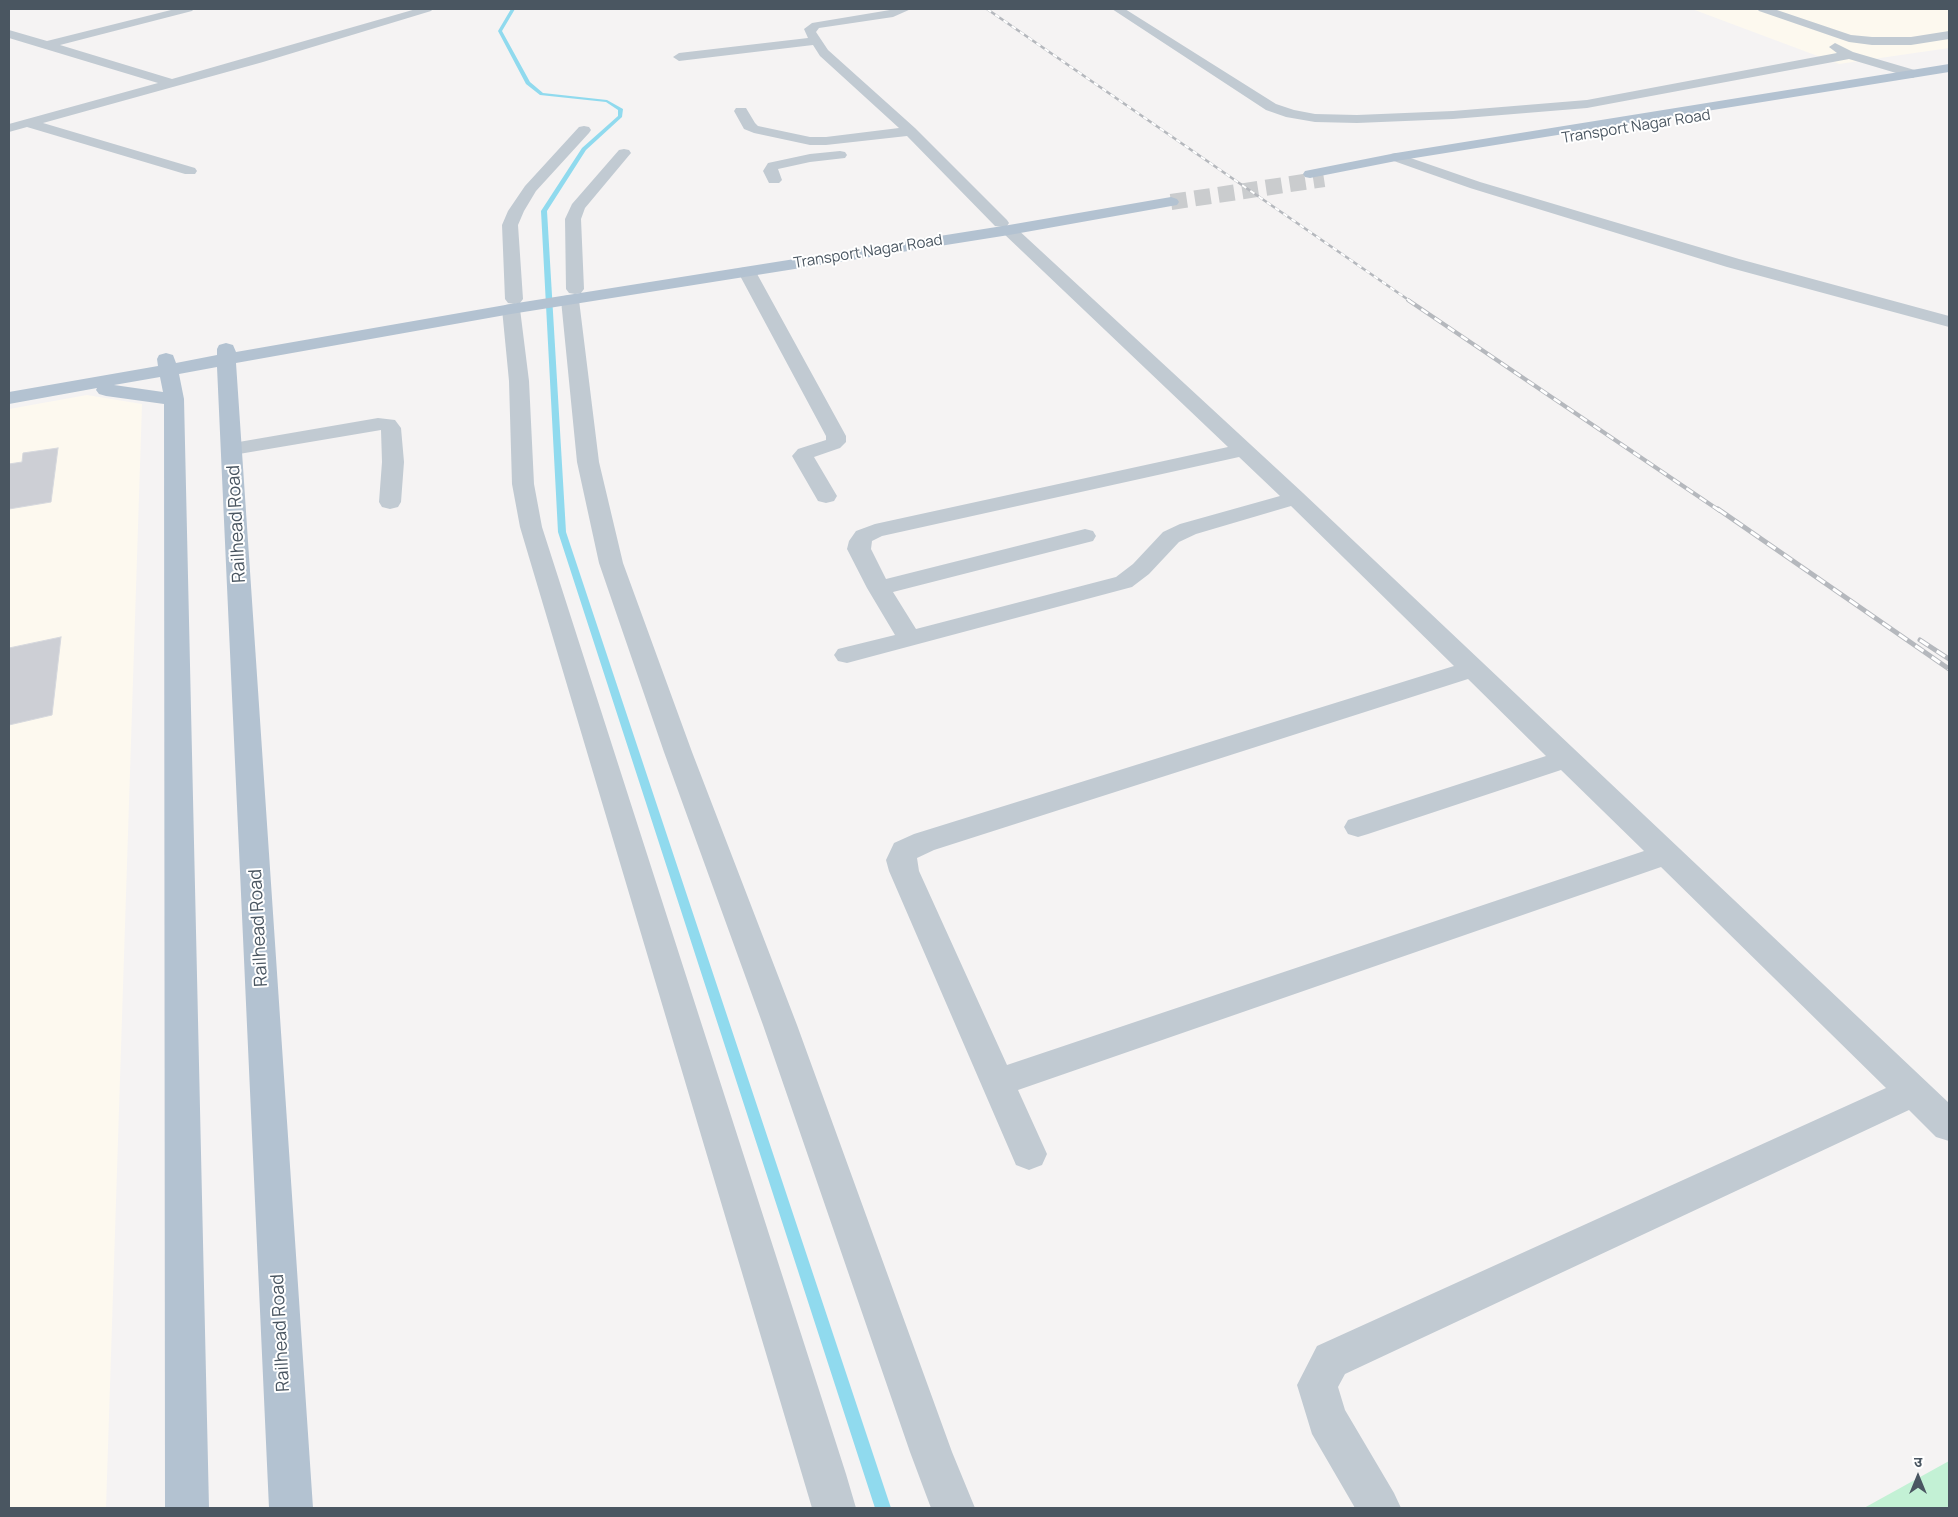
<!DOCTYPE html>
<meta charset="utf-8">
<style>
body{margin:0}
#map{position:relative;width:1958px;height:1517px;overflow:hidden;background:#f5f3f3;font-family:Manrope,"Noto Sans Devanagari",sans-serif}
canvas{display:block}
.frame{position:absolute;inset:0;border:10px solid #4a5661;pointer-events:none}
.north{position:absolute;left:1893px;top:1452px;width:50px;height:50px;-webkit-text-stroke:4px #fff;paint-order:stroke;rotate:0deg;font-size:14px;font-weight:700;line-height:20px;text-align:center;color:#4a5661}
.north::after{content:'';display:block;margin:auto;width:18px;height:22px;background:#4a5661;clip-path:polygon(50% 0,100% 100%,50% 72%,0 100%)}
</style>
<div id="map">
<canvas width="1958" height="1517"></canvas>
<div class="frame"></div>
<div class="north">उ</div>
</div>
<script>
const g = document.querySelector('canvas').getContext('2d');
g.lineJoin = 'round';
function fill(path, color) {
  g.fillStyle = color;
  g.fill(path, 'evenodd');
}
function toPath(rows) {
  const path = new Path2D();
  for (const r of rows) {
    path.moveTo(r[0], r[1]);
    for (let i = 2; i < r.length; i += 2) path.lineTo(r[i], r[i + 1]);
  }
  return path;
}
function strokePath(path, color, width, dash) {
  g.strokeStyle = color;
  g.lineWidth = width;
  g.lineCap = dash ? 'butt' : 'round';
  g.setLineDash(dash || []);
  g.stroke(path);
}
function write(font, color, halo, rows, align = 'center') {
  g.font = font + ' Manrope,sans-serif';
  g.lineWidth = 4;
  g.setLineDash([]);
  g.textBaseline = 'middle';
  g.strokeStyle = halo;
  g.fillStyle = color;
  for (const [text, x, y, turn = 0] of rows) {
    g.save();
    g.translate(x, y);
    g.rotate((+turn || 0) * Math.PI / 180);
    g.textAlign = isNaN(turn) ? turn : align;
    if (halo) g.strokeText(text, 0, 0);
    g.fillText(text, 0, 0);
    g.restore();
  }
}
fill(toPath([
 [1692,9,1949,9,1949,48,1839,64],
 [87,395,142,404,106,1508,9,1508,9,409]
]), '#fdf9ef');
fill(toPath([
 [1949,1461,1949,1508,1864,1508]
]), '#c3f1d5');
fill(toPath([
 [511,9,515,9,502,31,530,82,543,93,607,100,623,109,622,117,586,150,547,211,566,532,891,1508,875,1508,558,532,541,211,582,148,618,116,618,110,606,102,540,95,526,84,498,31,511,9]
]), '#90daee');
const building = toPath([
 [58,448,51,502,9,509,9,464,22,462,23,453,58,448],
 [61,637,52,715,9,725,9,648,61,637]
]);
fill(building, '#cdcfd5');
strokePath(building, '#d7d9de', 1);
strokePath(toPath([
 [1171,202,1324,179]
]), '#caccce', 16, [16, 8]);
fill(toPath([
 [175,9,194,9,192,11,60,45,172,79,416,9,433,9,431,11,263,62,43,123,195,168,197,171,195,174,185,174,27,127,9,132,9,124,158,83,9,38,9,30,47,41,175,9],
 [896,9,911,9,893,17,819,28,816,32,828,50,915,128,1007,220,1009,223,1007,226,1015,227,1303,493,1949,1103,1949,1141,1936,1137,1909,1110,1345,1374,1338,1387,1345,1410,1394,1493,1401,1508,1355,1508,1312,1434,1297,1385,1317,1346,1886,1088,1661,867,1018,1090,1047,1154,1042,1165,1029,1170,1016,1165,889,871,886,860,894,843,914,834,1454,666,1291,506,1196,534,1179,542,1149,574,1132,587,847,663,838,661,834,655,838,649,895,635,867,588,847,549,849,541,856,531,875,524,1228,447,1003,233,1001,230,1003,227,995,226,907,136,826,145,810,145,754,133,744,129,734,111,736,108,746,108,755,123,758,126,810,137,826,137,899,128,820,56,813,45,679,61,673,57,679,53,808,38,804,29,812,23,896,9],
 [1239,457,1280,496,1180,524,1163,532,1133,564,1116,577,916,629,893,592,1093,541,1096,536,1093,531,1085,529,886,579,871,549,872,541,882,536,1239,457],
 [1468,679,1546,756,1348,820,1344,827,1348,834,1358,837,1368,834,1561,770,1644,851,1007,1065,919,871,917,858,934,850,1468,679],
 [1112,9,1125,9,1276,104,1294,110,1315,114,1357,115,1453,111,1587,100,1837,53,1829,47,1835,43,1853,52,1918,71,1919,74,1913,78,1849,59,1587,108,1453,119,1357,123,1315,122,1286,117,1266,110,1112,9],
 [1757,9,1774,9,1851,35,1872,37,1911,37,1949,31,1949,39,1911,45,1872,45,1849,42,1759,11,1757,9],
 [584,126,589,127,591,130,589,133,536,191,524,211,518,225,523,299,520,303,514,304,508,303,505,299,502,225,508,211,525,186,579,127,584,126],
 [624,149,629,150,631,153,585,208,581,219,584,289,581,293,575,294,569,293,566,289,565,219,572,204,619,150,624,149],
 [840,151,845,152,847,155,845,158,810,162,778,169,782,180,779,183,769,183,763,171,768,163,810,154,840,151],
 [1396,153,1480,182,1739,259,1949,316,1949,327,1727,267,1470,188,1391,160,1389,157,1391,154,1396,153],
 [747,267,753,268,756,272,846,436,846,442,840,448,814,457,837,496,834,501,826,503,818,501,792,456,798,449,826,440,826,436,738,272,741,268,747,267],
 [570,295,576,296,579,300,599,462,623,563,692,752,797,1025,952,1452,975,1508,931,1508,910,1452,763,1025,664,752,599,563,577,462,561,300,564,296,570,295],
 [511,304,517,305,520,309,529,381,534,484,542,527,846,1474,856,1508,812,1508,520,527,512,484,509,381,502,309,505,305,511,304],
 [378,418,395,420,401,428,404,462,401,502,398,507,390,509,382,507,379,502,382,462,381,430,233,455,226,453,223,449,226,445,233,443,378,418]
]), '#c1cad2');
fill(toPath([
 [1949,64,1949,72,1396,161,1310,178,1305,177,1303,174,1305,171,1310,170,1396,153,1949,64],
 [1171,197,1177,199,1179,202,1177,205,1009,235,511,314,236,363,313,1508,269,1508,217,367,179,374,184,399,209,1508,165,1508,164,404,106,396,99,394,96,390,97,388,9,404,9,392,158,366,157,359,159,355,166,353,173,355,176,363,217,355,217,349,219,345,226,343,233,345,236,352,511,304,1009,225,1171,197],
 [160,377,163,392,114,385,160,377]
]), '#b3c2d1');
const railFar2 = toPath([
 [987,9,1410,301]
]);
const railFar1 = toPath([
 [1408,300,1720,511]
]);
const rail = toPath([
 [1718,509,1949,669],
 [1920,640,1949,659]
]);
strokePath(railFar2, '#b5b8bd', 2.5);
strokePath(railFar1, '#b5b8bd', 4);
strokePath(rail, '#b5b8bd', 5);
strokePath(railFar2, '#fff', 2, [5]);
strokePath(railFar1, '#fff', 2.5, [8]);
strokePath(rail, '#fff', 3, [10]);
write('15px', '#4a5661', '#fff', [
 ["Transport Nagar Road",1636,127,-9],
 ["Transport Nagar Road",868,252,-9]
]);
write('18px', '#4a5661', '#fff', [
 ["Railhead Road",237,524,-93],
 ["Railhead Road",259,928,-93],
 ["Railhead Road",281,1333,-93]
]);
</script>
